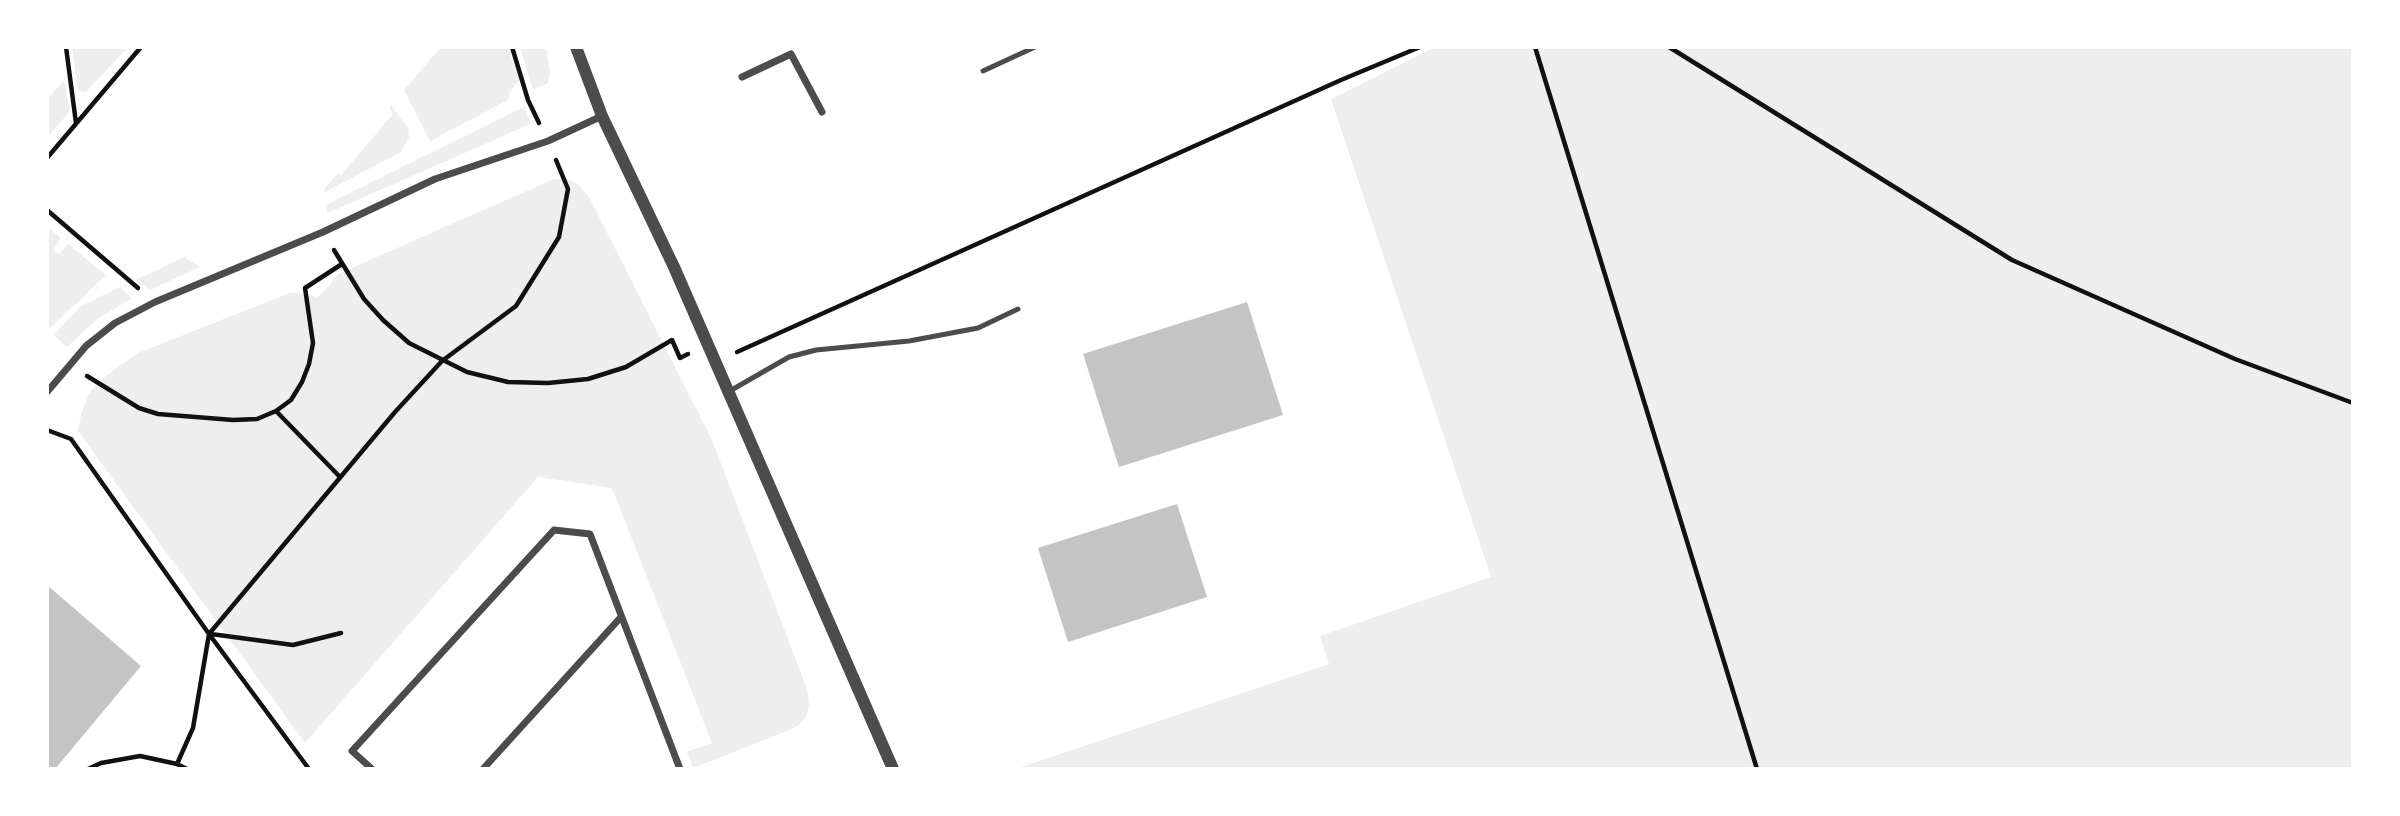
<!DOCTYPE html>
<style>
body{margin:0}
#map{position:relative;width:2400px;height:816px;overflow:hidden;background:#fff;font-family:"IBM Plex Sans",sans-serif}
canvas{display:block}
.frame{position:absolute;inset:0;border:49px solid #fff;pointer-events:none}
</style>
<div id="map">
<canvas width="2400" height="816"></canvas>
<div class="frame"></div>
</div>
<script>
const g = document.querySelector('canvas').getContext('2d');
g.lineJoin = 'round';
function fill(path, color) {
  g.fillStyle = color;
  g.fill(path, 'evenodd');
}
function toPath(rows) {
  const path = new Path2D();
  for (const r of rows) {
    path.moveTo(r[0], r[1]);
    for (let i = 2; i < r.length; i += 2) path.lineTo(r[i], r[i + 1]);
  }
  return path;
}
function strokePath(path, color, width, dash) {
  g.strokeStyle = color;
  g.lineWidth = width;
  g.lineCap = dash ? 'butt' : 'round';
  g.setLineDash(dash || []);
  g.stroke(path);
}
fill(toPath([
 [72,47,128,47,86,92,78,91],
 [441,47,508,47,519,81,510,92,508,100,430,141,404,90],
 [520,47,546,47,550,72,548,83,533,90],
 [1435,47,2353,47,2353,769,1015,769,1329,664,1320,636,1491,577,1331,99],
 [64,80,70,111,47,138,47,100],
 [391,105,409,130,409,137,401,152,325,192,325,188,338,173,341,175,393,114,389,108],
 [525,106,530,124,328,213,326,211,328,204],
 [554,179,568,179,579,185,589,197,712,440,807,689,809,705,806,717,800,724,792,729,693,768,687,752,712,743,612,488,538,477,305,743,78,431,81,415,88,395,102,379,138,353,292,292,317,297,323,293,338,274],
 [47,227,61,238,53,250,59,254,68,244,106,275,47,331],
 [184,257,200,267,150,290,136,280],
 [120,287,132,298,96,320,67,347,54,335,81,306]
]), '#eee');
fill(toPath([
 [1247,302,1283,415,1119,467,1083,354],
 [1177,504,1207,597,1068,642,1038,548],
 [47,585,141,666,55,769,47,769]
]), '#c4c4c4');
strokePath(toPath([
 [66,47,76,123],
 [512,47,528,100,539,123],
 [1535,47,1757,769],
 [1669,47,2012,260,2235,359,2353,403],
 [47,158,141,47],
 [47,210,138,288],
 [334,250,364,299,383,320,409,343,467,372,508,382,548,383,588,379,626,367,672,340,680,358,688,354],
 [737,352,1341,80,1420,47],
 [87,376,139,408,158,414,233,420,257,419,276,411,291,400,302,382,309,364,313,343,305,288,342,264],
 [276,411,340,477],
 [47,430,71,439,209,634,309,769],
 [211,634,293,645,341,633],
 [177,764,193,728,209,634,395,412,442,361,516,306,559,237,568,189,556,160],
 [88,769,101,763,140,756,177,764,187,769]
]), '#111', 4.5);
strokePath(toPath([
 [983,71,1035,47],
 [728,392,789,357,816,350,909,341,978,328,1018,309]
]), '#4c4c4c', 5);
strokePath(toPath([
 [742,77,791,54,822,112],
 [47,392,86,346,115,323,155,302,323,232,435,179,548,141,602,116],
 [372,769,352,751,554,530,590,534,680,769],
 [483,769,621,617]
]), '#4c4c4c', 7);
strokePath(toPath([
 [576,47,602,116,674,267,893,769]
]), '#4c4c4c', 12);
</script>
